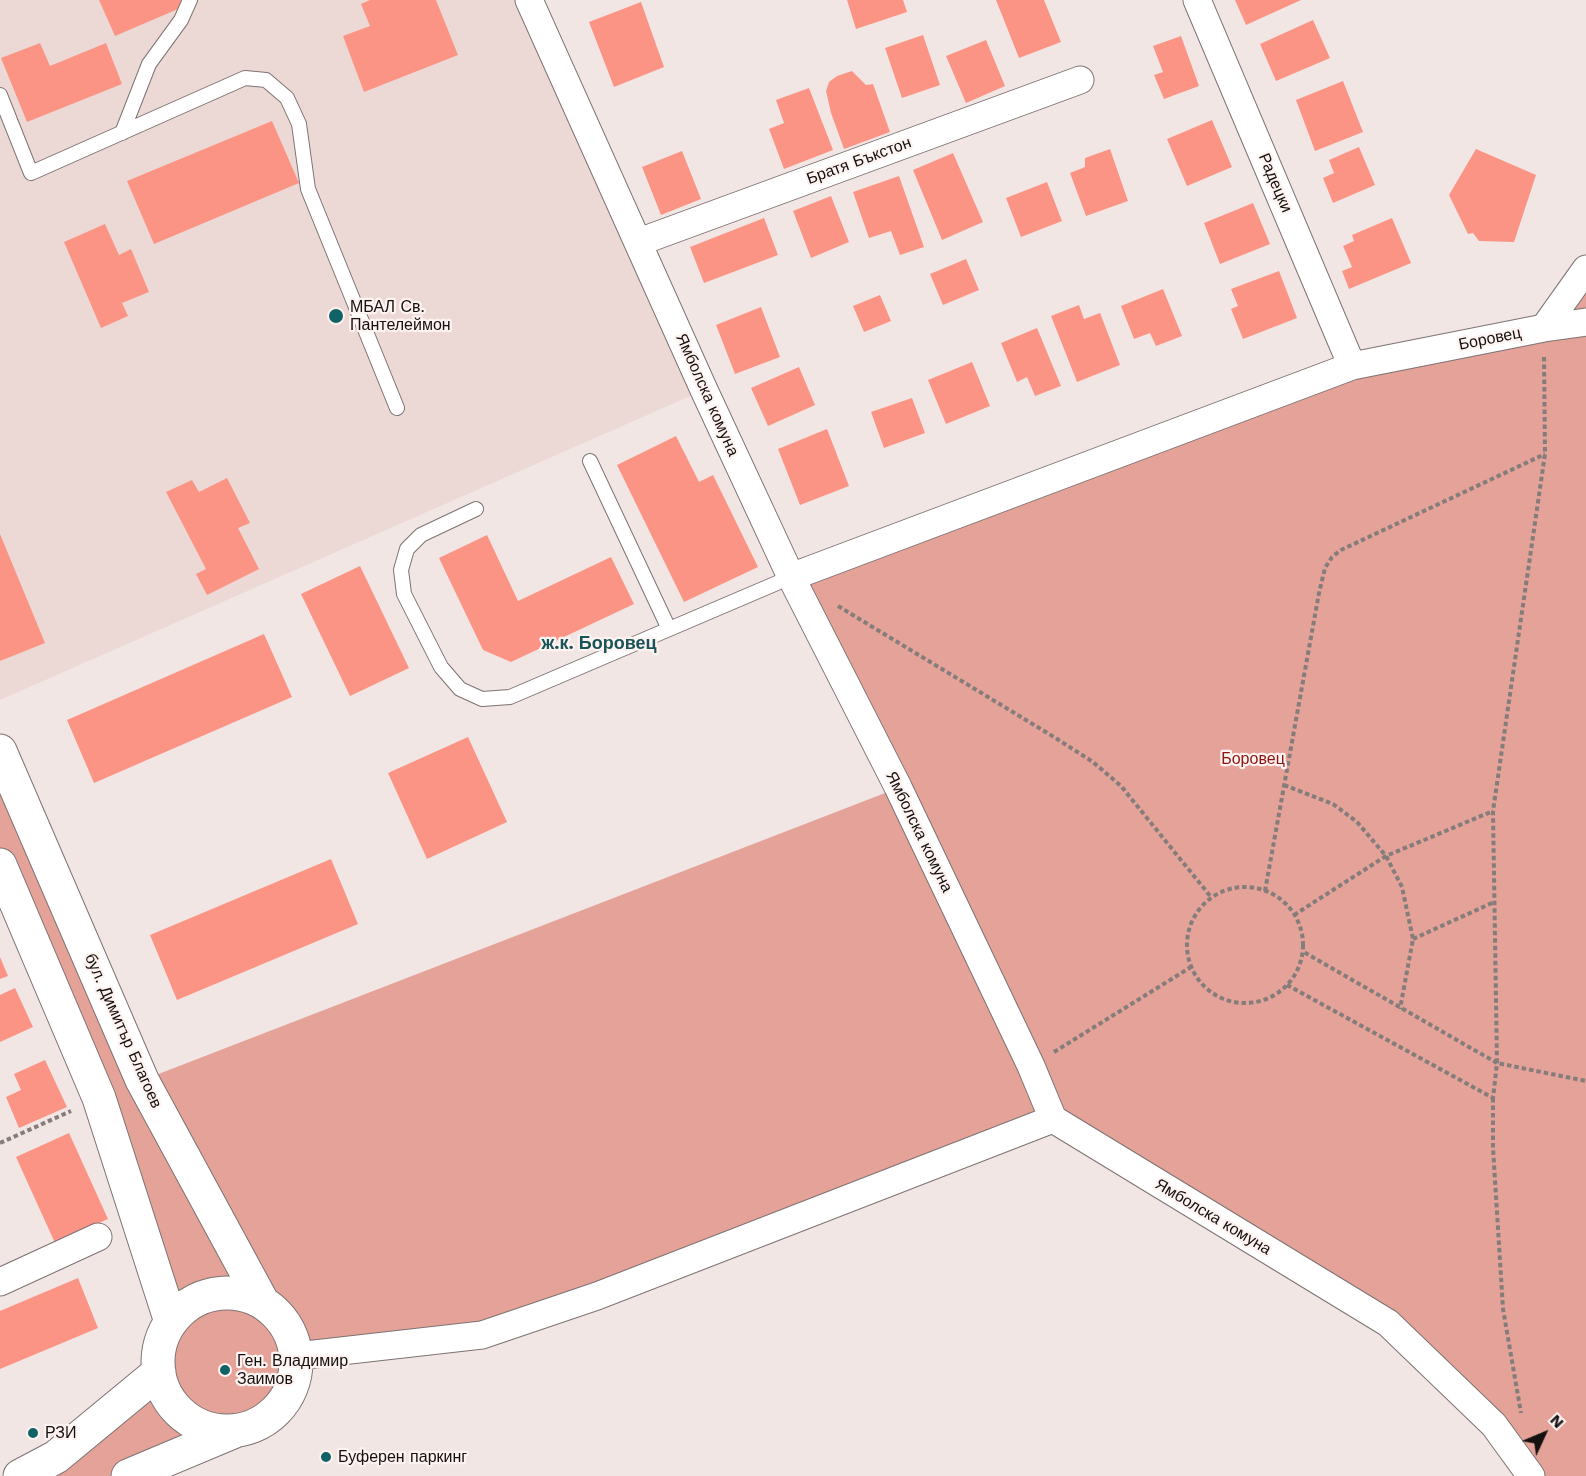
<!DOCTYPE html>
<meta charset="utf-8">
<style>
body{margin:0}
#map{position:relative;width:1586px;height:1476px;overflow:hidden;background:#f1e6e4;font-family:"Work Sans",sans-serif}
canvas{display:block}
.north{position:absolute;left:1514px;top:1404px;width:60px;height:60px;-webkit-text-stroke:4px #fef3f1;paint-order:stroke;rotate:46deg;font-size:16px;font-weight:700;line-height:24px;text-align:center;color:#141110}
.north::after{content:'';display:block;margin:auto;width:21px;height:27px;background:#141110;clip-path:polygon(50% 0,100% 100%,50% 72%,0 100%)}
</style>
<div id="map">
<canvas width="1586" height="1476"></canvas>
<div class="north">N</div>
</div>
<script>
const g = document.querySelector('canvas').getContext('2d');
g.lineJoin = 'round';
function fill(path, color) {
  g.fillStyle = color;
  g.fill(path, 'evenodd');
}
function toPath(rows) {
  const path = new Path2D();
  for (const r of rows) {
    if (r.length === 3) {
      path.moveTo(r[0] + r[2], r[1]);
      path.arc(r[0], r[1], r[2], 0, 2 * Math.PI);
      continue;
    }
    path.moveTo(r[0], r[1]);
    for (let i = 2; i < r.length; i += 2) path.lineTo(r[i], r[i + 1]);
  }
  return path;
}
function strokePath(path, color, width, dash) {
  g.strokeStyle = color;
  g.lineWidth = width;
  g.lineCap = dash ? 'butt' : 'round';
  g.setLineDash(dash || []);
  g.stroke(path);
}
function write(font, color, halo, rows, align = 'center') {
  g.font = font + ' "Work Sans",sans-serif';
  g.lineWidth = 4.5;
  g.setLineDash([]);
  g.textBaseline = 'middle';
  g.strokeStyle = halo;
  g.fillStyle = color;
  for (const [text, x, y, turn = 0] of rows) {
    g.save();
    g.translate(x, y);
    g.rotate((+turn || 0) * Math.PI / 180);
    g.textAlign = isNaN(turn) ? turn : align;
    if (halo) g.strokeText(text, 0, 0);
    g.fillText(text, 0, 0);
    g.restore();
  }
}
fill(toPath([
 [0,0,529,0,704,390,0,700]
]), '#ecd9d5');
fill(toPath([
 [1586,269,1586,1476,1531,1476,1388,1323,1053,1119,482,1335,297,1356,295,1378,287,1398,274,1415,256,1426,235,1432,128,1476,20,1476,159,1372,159,1354,163,1337,171,1322,0,865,0,751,143,1080,898,788,791,577,1352,366,1544,328]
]), '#e4a299');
fill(toPath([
 [99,0,183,0,185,6,115,36],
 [370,0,436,0,458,55,364,92,343,36,370,26,361,4],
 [847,0,903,0,907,12,856,29],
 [996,0,1044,0,1061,42,1019,58],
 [1235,0,1301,0,1246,25],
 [641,2,664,67,614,87,589,22],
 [1313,20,1330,58,1276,81,1260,44],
 [923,35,940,85,902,98,885,48],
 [1181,36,1199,86,1164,99,1154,75,1163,72,1153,46],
 [986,40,1005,86,966,103,946,56],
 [40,43,50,66,106,43,122,84,27,122,1,58],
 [852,71,866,85,873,84,890,132,844,149,831,113,826,91,829,82,837,76],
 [1343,81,1363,132,1315,151,1296,100],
 [809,88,833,150,784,169,769,129,784,123,776,100],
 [1212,120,1232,167,1187,186,1167,139],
 [272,121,299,183,154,244,127,181],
 [1359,147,1375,185,1333,203,1323,178,1334,173,1329,160],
 [1110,149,1128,201,1086,216,1070,173,1085,167,1085,158],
 [1476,149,1536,175,1514,242,1479,241,1473,233,1468,234,1449,195],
 [682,151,701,199,661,215,642,167],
 [953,153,983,222,942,240,913,170],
 [899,176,924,247,900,255,891,231,869,238,853,192],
 [1047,182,1062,221,1021,237,1006,198],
 [831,196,849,242,811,258,793,211],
 [1253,203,1270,244,1220,264,1204,223],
 [764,218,778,255,704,283,690,247],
 [1392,218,1411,263,1349,289,1342,271,1352,267,1343,246,1354,241,1352,235],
 [105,224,119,255,131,249,149,292,122,303,128,316,101,328,64,242],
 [966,259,979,290,943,305,930,274],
 [1279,271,1297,318,1243,339,1231,309,1238,306,1231,289],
 [1163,289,1182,336,1156,346,1150,333,1134,339,1121,306],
 [880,295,891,321,864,332,853,306],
 [1079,305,1084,319,1100,313,1120,365,1077,382,1051,316],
 [761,307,780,357,735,374,716,325],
 [1037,328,1061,386,1035,396,1027,377,1017,382,1001,343],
 [972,362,990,406,946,424,928,380],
 [799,367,815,405,768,426,751,388],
 [912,398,925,433,884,448,871,412],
 [827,429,849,486,800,505,778,449],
 [676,436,699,482,713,475,758,567,684,602,617,465],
 [227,478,250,523,238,528,259,569,207,595,196,574,206,569,166,492,192,480,199,492],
 [0,534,45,643,0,661],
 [487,535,518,601,611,557,634,604,511,662,483,650,439,558],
 [360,566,409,668,350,696,301,594],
 [264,634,292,697,94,783,67,720],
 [468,737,507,822,427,859,388,773],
 [331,859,358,924,177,1000,150,935],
 [0,957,8,976,0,979],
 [15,988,33,1027,0,1042,0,995],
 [45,1060,67,1107,19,1128,6,1097,21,1090,14,1074],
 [69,1133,108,1219,55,1243,16,1157],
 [78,1278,98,1328,0,1369,0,1311]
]), '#fc9485');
const lane = toPath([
 [0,95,31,173,245,78,266,80,287,98,299,124,308,189,397,408],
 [122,133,149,64,181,20,190,0],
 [590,461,669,629],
 [476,509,421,535,407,549,401,570,404,594,441,667,460,689,482,699,510,697,791,577]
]);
const street = toPath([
 [529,0,704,390,791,577,898,787,1031,1066,1053,1119,1388,1323,1494,1425,1531,1476],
 [1197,0,1352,366],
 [639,242,1080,80],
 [1544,328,1586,322],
 [791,577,1352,366,1544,328,1586,269],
 [0,1282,98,1237],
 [297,1356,482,1335,597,1296,1053,1119]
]);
const secondary = toPath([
 [0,751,142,1080,263,1303],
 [0,865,99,1098,171,1322],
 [227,1362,69],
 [20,1476,56,1457,159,1372],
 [128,1476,235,1431]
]);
strokePath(lane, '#7d7372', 16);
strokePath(street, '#7d7372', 29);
strokePath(secondary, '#7d7372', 35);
strokePath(toPath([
 [1544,357,1545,454,1493,811,1497,1063,1586,1081],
 [838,606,1054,737,1093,762,1121,786,1211,897],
 [1284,785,1333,804,1357,822,1386,856,1402,887,1413,939,1400,1009],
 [1245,945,58],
 [1265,891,1319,593,1325,568,1332,557,1341,550,1545,454],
 [1294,915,1386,856,1493,811],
 [1413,939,1494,902],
 [1287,985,1493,1098,1497,1063,1302,951],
 [1054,1052,1191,967],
 [1493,1098,1493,1148,1503,1309,1521,1413],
 [0,1143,71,1111]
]), '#847d7b', 4, [4.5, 3]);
strokePath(lane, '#fff', 14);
strokePath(street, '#fff', 27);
strokePath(secondary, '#fff', 33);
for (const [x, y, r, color] of [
 [336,316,8,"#116266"],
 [225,1370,6,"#116266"],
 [33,1433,6,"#116266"],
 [326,1457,6,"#116266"]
]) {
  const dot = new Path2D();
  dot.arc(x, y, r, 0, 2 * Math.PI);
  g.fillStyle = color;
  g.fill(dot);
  strokePath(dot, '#fef3f1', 2);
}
write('16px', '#141110', '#fef3f1', [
 ["Братя Бъкстон",859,161,-20],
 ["Радецки",1275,183,67],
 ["Боровец",1490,339,-11],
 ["Ямболска комуна",707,395,66],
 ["Ямболска комуна",919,832,64],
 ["бул. Димитър Благоев",123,1031,66],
 ["Ямболска комуна",1213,1217,31]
]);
write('16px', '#141110', '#fef3f1', [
 ["МБАЛ Св.",350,307],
 ["Пантелеймон",350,325],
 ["Ген. Владимир",237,1361],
 ["Заимов",237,1379],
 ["РЗИ",45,1433],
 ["Буферен паркинг",338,1457]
], 'left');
write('16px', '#90130f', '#fef3f1', [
 ["Боровец",1253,759]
]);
write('bold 18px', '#185458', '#fef3f1', [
 ["ж.к. Боровец",599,644]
]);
</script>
